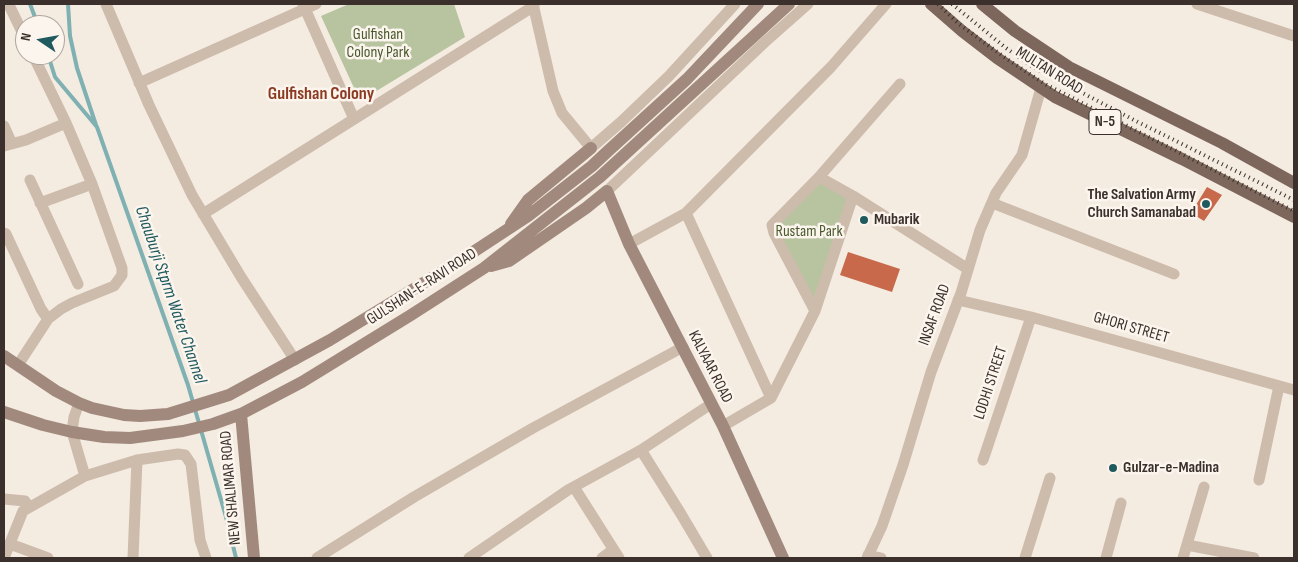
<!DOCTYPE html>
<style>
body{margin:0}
#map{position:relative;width:1298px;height:562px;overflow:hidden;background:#f4ebe1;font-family:"Sofia Sans Condensed",sans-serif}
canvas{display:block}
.frame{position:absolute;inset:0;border:5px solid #3b302b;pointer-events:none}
.north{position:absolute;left:15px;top:15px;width:50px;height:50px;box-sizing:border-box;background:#fbf5ee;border:1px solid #aea6a0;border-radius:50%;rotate:282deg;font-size:14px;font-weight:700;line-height:20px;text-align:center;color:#3b302b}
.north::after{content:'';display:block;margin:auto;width:18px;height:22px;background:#1f5a5e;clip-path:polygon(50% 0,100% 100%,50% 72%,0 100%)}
</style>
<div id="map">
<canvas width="1298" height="562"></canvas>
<div class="frame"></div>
<div class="north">N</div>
</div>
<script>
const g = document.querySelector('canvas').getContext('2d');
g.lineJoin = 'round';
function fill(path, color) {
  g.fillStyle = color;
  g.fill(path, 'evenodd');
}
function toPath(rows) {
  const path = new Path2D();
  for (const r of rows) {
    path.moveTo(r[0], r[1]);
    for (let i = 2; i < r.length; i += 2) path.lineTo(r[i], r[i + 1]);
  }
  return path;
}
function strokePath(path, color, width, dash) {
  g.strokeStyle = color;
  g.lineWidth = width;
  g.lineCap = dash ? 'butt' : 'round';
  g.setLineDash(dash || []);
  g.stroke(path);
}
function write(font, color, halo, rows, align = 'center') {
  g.font = font + ' "Sofia Sans Condensed",sans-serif';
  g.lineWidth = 5;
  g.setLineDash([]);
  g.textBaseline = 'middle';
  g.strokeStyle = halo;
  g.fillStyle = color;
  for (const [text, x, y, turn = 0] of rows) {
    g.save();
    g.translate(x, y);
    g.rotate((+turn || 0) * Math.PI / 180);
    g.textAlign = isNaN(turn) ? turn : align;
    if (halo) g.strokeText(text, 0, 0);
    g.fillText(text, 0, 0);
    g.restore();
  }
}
fill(toPath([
 [349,4,454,4,465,37,360,101,321,16],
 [819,177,852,199,815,311,774,233,776,220]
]), '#b8c4a0');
strokePath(toPath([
 [30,4,38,25],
 [68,4,70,36,77,68,96,125],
 [48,55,55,77,97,127,188,385,226,517,236,558]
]), '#7fb0b2', 4);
fill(toPath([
 [1207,187,1222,195,1204,221,1191,213],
 [848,252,900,269,892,292,840,275]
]), '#c8694b');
strokePath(toPath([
 [7,4,10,7,25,38],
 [106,4,149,105,192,195,241,277,295,360],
 [303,4,354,119],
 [533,4,553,91,562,113,591,148,621,122,669,76,735,4],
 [1197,4,1294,36],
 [33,55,66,123,92,184,122,268,122,275,114,286,72,303,61,309,48,319],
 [139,83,316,4],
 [4,126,12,144],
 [4,146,26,140,66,123],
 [819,177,853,196,968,269],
 [30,180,78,284],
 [607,191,765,42,808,4],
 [40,203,92,184],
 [992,203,1174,274],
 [203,214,534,6],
 [4,233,6,234,41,309,48,319,18,365],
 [629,244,686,213],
 [958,300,1031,317,1294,390],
 [815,311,774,233,772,225,819,177,900,84],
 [771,398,686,213,831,67,886,4],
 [723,426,771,398,815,311,853,196],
 [641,450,681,514,707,558],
 [983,460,1031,317],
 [85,476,137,460,178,454,185,455,191,464,200,540,206,558],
 [1259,480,1279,386],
 [574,487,619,558],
 [4,499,25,501,28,506],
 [10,544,48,558],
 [1187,545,1254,558],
 [868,555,881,558],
 [4,558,23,511,85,476,72,432,74,417,79,403],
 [133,558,137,460],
 [317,558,414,497,533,428,683,347],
 [469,558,568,490,641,450,711,404],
 [602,558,613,550],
 [867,558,882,526,903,465,931,372,961,293,980,230,996,193,1022,155,1041,88],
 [1025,558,1050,478],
 [1106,558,1121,503],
 [1183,558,1204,487]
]), '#cdbbac', 11);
strokePath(toPath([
 [511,224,528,200,591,148],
 [491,266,509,261,586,208,607,191,629,244,723,426,783,558],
 [4,356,56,391,79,403,92,408,124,415,140,416,168,414,229,395,330,340,461,260,528,216,592,166,608,151,687,79,758,4],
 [4,412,43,425,72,432,104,437,130,438,183,431,213,424,241,414,302,382,411,315,484,268,600,177,789,4],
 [241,414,254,558]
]), '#a18a7d', 12);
strokePath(toPath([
 [931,4,962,31,997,58,1055,97,1182,159,1294,217],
 [982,4,1015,31,1069,67,1222,143,1294,183]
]), '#7d675c', 12);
strokePath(toPath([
 [938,4,959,24,1007,59,1045,84,1294,211],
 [952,4,1006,48,1033,67,1134,120,1294,200]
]), '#3b302b', 4, [1, 4]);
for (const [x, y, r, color] of [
 [1206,204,5,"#1f5a5e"],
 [864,220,5,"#1f5a5e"],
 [1113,468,5,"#1f5a5e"]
]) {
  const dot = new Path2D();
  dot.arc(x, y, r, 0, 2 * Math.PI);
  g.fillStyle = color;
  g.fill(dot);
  strokePath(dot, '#fbf5ee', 2);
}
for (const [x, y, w] of [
 [1105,122,32]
]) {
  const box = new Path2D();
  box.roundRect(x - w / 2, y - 12.5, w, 25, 4);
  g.fillStyle = '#fbf5ee';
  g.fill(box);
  strokePath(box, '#3b302b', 1);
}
write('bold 15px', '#3b302b', null, [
 ["N-5",1105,122]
]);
write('16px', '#4a5a2e', '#fbf5ee', [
 ["Gulfishan",378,35],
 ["Colony Park",378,53],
 ["Rustam Park",809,232]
]);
write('16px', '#3b302b', '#fbf5ee', [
 ["MULTAN ROAD",1049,71,32],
 ["GULSHAN-E-RAVI ROAD",422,287,-33],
 ["INSAF ROAD",935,315,-70],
 ["GHORI STREET",1131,328,16],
 ["KALYAAR ROAD",710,367,63],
 ["LODHI STREET",991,383,-72],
 ["NEW SHALIMAR ROAD",231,488,-95]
]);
write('bold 16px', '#3b302b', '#fbf5ee', [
 ["The Salvation Army",1196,195,"right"],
 ["Church Samanabad",1196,213,"right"],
 ["Mubarik",874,220],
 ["Gulzar-e-Madina",1123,468]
], 'left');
write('bold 18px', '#8c3b22', '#fbf5ee', [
 ["Gulfishan Colony",321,94]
]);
write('italic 18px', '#1f5a5e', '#fbf5ee', [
 ["Chauburji Stprm Water Channel",170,295,71]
]);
</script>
